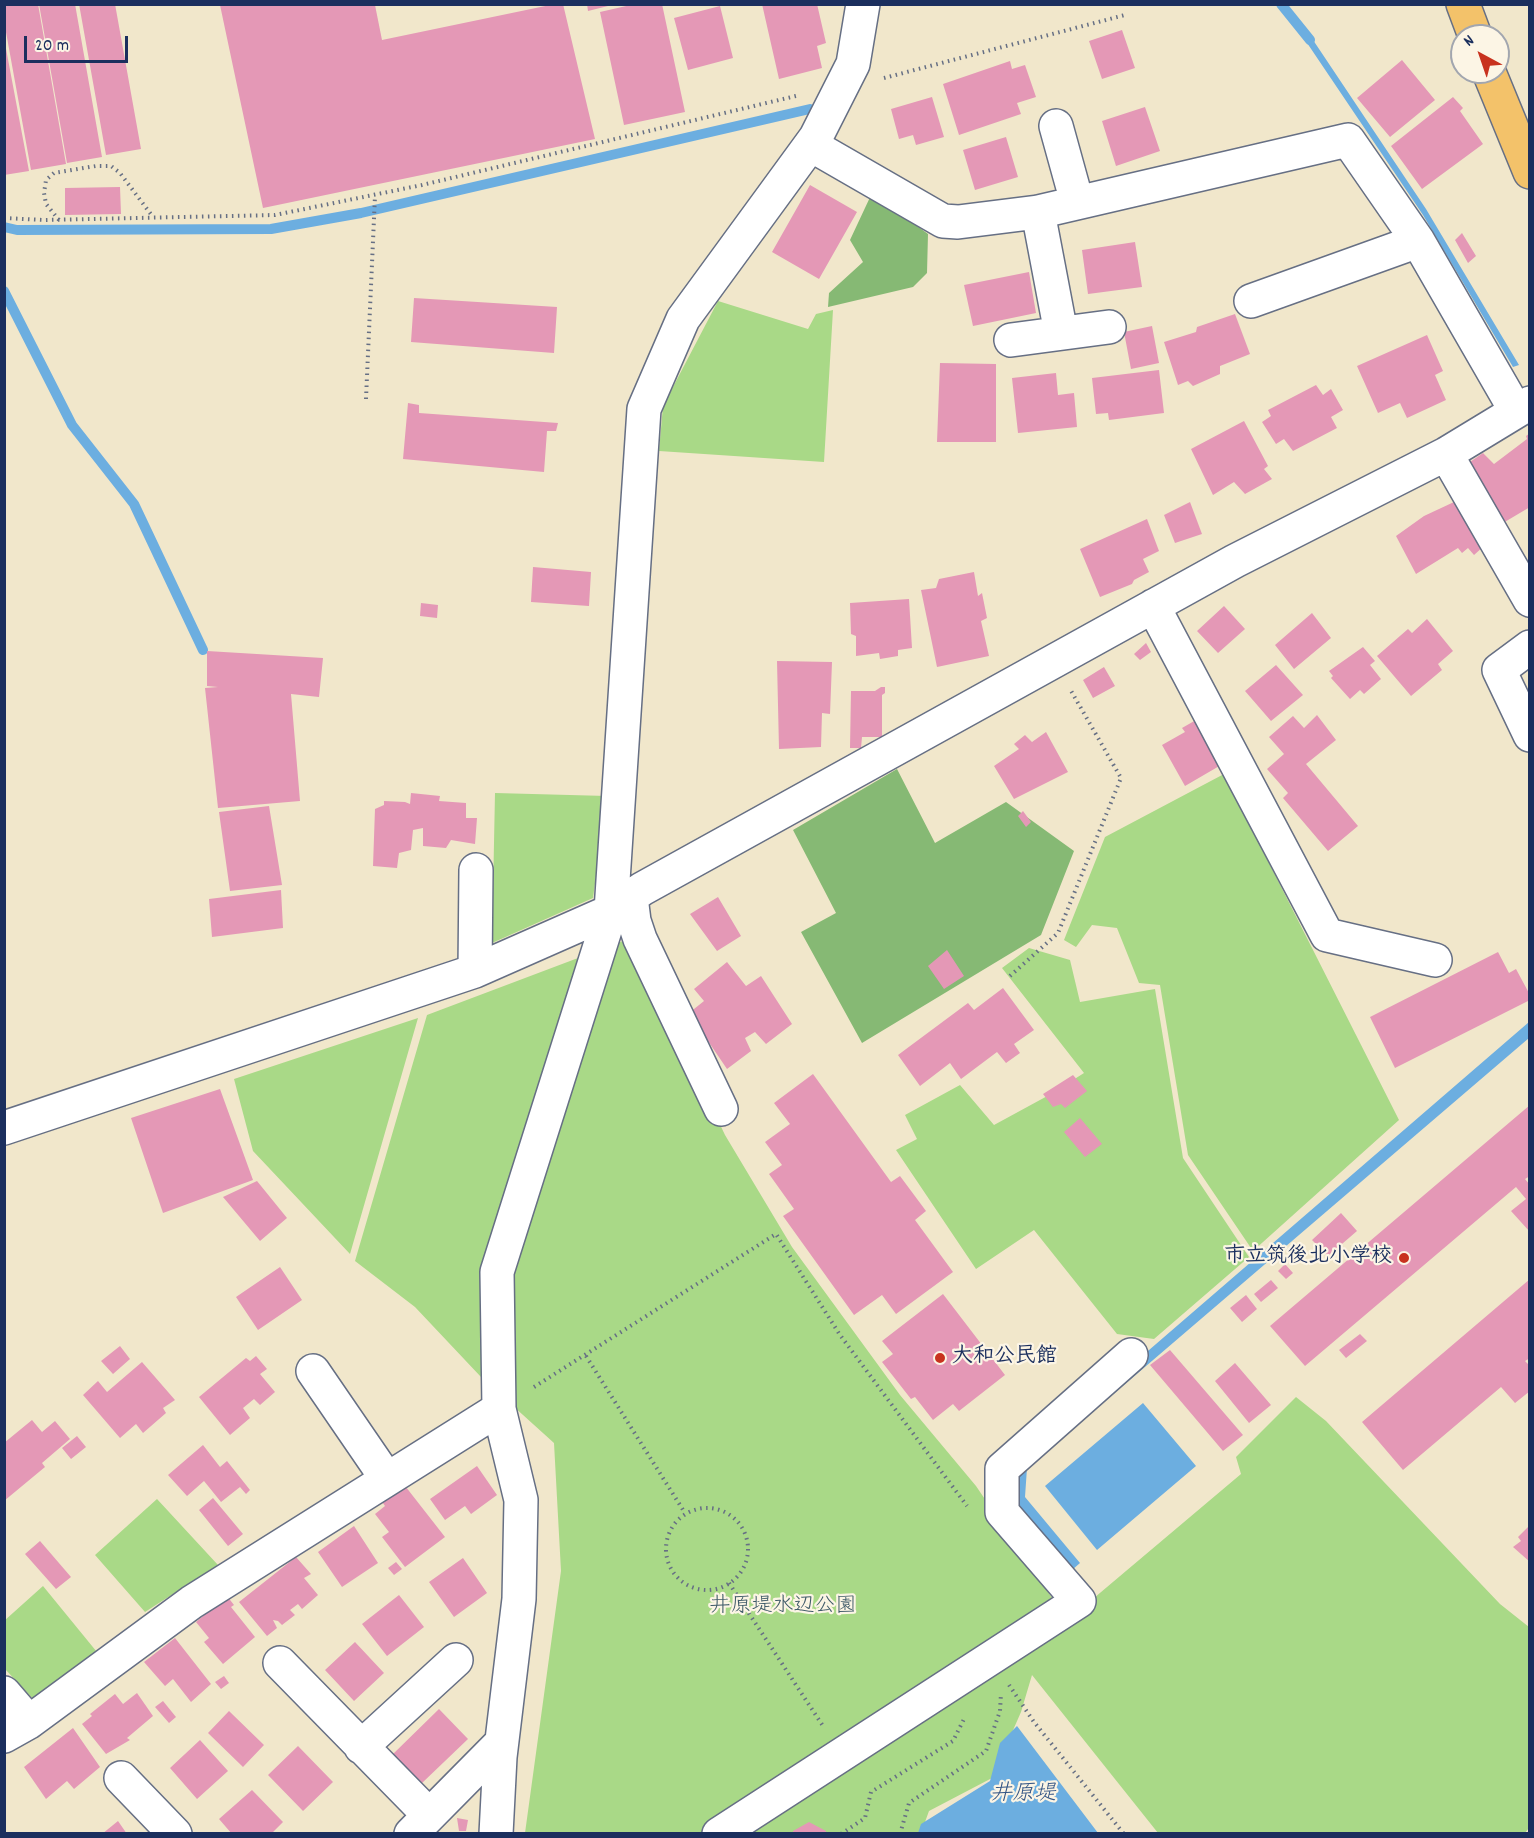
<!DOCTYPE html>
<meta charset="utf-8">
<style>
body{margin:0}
#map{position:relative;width:1534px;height:1838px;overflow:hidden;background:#f1e7cb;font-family:Dekko,sans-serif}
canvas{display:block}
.frame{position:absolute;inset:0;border:6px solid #1b2f5e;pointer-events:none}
.north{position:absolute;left:1450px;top:24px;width:60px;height:60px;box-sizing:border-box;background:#fcf5e5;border:2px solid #a2a6af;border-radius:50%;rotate:320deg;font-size:16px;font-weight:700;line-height:24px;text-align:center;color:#1b2f5e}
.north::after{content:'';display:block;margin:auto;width:21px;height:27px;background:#c8321e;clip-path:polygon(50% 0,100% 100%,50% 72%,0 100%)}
.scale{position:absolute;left:24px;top:36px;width:104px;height:27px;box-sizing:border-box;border:3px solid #1b2f5e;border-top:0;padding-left:8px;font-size:18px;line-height:21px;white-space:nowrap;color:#1b2f5e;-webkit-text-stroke:4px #fcf5e5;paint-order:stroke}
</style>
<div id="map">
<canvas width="1534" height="1838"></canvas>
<div class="frame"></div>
<div class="north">N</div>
<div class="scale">20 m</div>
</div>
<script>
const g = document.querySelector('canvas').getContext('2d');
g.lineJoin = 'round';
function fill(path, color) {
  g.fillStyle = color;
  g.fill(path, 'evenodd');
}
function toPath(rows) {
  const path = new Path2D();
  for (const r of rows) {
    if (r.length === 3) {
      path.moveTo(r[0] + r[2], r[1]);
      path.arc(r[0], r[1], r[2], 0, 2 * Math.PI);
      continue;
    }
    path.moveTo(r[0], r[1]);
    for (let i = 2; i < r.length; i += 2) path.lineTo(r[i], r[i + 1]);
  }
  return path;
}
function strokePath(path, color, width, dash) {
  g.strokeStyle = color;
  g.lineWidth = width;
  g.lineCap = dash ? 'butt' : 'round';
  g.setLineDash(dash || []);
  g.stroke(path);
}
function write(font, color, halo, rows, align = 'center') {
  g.font = font + ' Dekko,"Klee One",sans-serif';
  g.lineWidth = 4.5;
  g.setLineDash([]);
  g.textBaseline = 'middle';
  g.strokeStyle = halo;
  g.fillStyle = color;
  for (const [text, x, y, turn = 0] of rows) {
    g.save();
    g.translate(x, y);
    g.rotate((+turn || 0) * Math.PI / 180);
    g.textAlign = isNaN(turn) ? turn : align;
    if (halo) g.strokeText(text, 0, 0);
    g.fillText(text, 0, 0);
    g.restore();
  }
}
fill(toPath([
 [718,301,808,329,816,314,833,310,824,462,659,451,663,406],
 [1224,774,1399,1120,1253,1251,1188,1155,1160,985,1139,983,1117,928,1092,925,1076,947,1064,940,1105,837],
 [495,793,607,796,593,898,492,943],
 [631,938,725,1135,792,1247,900,1395,976,1486,1054,1601,1043,1641,1241,1474,1236,1457,1296,1397,1326,1421,1500,1604,1529,1627,1529,1828,1524,1834,1158,1833,1032,1675,1021,1712,992,1778,929,1811,921,1833,525,1833,561,1571,554,1443,481,1377,415,1307,355,1261,427,1015],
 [1029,948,1070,960,1080,1002,1155,989,1183,1158,1249,1257,1154,1339,1117,1334,1034,1230,976,1269,896,1150,917,1139,905,1115,960,1085,994,1125,1051,1094,1084,1073,1002,968],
 [418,1018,350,1254,253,1151,234,1079],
 [157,1499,218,1565,145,1612,95,1555],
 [43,1586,101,1657,35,1701,5,1669,4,1621]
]), '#a9d987');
fill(toPath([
 [872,193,928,234,927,273,913,287,828,307,829,293,863,262,850,240],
 [897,769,935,843,1006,802,1074,851,1041,935,862,1043,801,932,836,913,793,830]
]), '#86b974');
fill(toPath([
 [1305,28,1426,209,1519,365,1513,367,1423,215,1299,31],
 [1529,1022,1529,1038,1027,1468,1025,1497,1080,1563,1072,1570,1015,1503,1017,1464],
 [1143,1403,1196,1466,1097,1550,1045,1486],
 [1017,1726,1098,1833,918,1833,921,1824,990,1781,1000,1743]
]), '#6caee0');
strokePath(toPath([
 [1281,4,1310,40],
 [4,227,17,230,271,229,361,213,810,109],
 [4,291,72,425,134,504,203,650]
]), '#6caee0', 10);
fill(toPath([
 [4,4,38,4,66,164,31,170,4,21],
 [39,4,75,4,102,157,67,163],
 [79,4,115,4,141,149,106,155],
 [555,4,563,4,595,139,263,208,220,5,375,5,382,40],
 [587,4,611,4,612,5,588,11],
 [635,4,662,4,685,112,624,125,600,12],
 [762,4,817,4,826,43,817,46,822,68,779,79],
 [720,6,733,58,688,70,674,18],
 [1122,30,1135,68,1102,79,1089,41],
 [4,38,29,171,4,175],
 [1402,60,1435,100,1390,137,1357,98],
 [1010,61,1012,69,1025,65,1036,97,1017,103,1021,114,959,135,943,84],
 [932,97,944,137,916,145,913,135,899,139,891,109],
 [1453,97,1463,108,1460,111,1483,144,1422,189,1391,146],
 [1145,107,1160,151,1116,166,1102,121],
 [1006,137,1018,177,975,190,963,150],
 [810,185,857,212,819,279,772,252],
 [120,187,121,214,65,215,65,188],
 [1462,233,1476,256,1468,263,1455,240],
 [1135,242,1142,287,1088,294,1082,250],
 [1029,272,1036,313,973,326,964,285],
 [414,298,557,307,554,353,411,342],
 [1235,314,1250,354,1220,366,1220,374,1193,386,1188,381,1178,385,1164,342,1196,332,1197,327],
 [1152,326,1159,363,1131,369,1124,332],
 [1427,335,1443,371,1435,375,1446,400,1407,418,1400,403,1378,413,1357,366],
 [940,363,996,364,996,442,937,442],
 [1159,370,1164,413,1109,420,1108,413,1096,414,1092,378],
 [1056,373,1058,395,1074,393,1077,427,1018,433,1012,378],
 [1316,385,1323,395,1331,389,1343,410,1331,417,1337,428,1293,451,1284,439,1276,444,1262,422,1271,416,1268,410],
 [408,403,419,405,419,413,558,423,556,431,547,431,544,472,403,459],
 [1244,421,1268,466,1264,469,1272,479,1245,494,1234,482,1213,495,1191,449],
 [1530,433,1530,507,1503,523,1467,464,1483,453,1494,464,1527,439,1526,436],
 [1190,502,1202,534,1175,543,1164,515],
 [1454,502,1484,546,1474,555,1468,548,1462,553,1458,548,1416,574,1396,536,1424,516],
 [1147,519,1159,551,1143,559,1149,572,1134,580,1132,584,1100,597,1080,549],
 [533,567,591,572,589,606,531,602],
 [974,572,978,596,982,593,987,618,981,621,989,656,937,667,921,590,936,588,939,579],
 [909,599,912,648,898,650,898,656,880,659,879,653,856,656,856,636,851,634,850,603],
 [421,603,438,605,437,618,420,616],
 [1224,606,1245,629,1218,653,1197,631],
 [1312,613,1331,638,1294,669,1275,645],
 [1427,619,1453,651,1438,664,1442,670,1411,696,1377,656,1408,629,1412,633],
 [1146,643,1151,652,1140,660,1134,654],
 [1363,647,1375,661,1370,665,1381,679,1364,694,1360,690,1350,699,1331,678,1333,676,1329,671],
 [207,651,323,658,319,697,291,694,300,801,218,808,205,688,218,687,207,686],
 [777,661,832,662,830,714,822,713,821,747,779,749],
 [1276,665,1303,695,1271,721,1245,691],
 [1104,667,1115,686,1093,698,1083,680],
 [881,687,885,687,885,693,882,695,882,737,862,737,861,748,850,748,851,691,875,691],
 [1317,715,1336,740,1306,764,1358,826,1328,851,1283,798,1288,793,1267,769,1284,754,1269,737,1293,716,1304,728],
 [1196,720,1221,765,1185,786,1162,745,1185,732,1182,728],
 [1046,732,1068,772,1014,799,994,766,1019,749,1014,744,1025,735,1032,742],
 [411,793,440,796,439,801,466,803,466,818,477,818,475,844,451,840,446,848,423,846,423,828,413,830,411,850,399,853,397,868,373,866,375,809,384,805,384,801,405,802,410,804],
 [269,806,282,885,230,891,219,812],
 [1023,811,1031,822,1026,827,1018,816],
 [281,890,283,928,212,937,209,899],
 [718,897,741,936,717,951,690,914],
 [947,950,964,976,944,989,928,966],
 [1498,952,1509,973,1516,969,1530,995,1530,1000,1395,1068,1370,1017],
 [727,962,746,986,761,976,792,1024,766,1044,755,1032,745,1038,751,1051,727,1069,689,1013,704,1001,694,989],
 [1003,988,1034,1030,1014,1044,1020,1053,1006,1063,997,1052,961,1079,950,1063,920,1086,898,1055,968,1003,974,1010],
 [813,1074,891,1182,900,1176,926,1211,915,1220,953,1272,896,1314,882,1295,854,1315,783,1216,794,1209,769,1174,782,1165,765,1142,790,1124,774,1103],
 [1073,1075,1087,1091,1065,1108,1061,1104,1053,1107,1043,1094],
 [220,1089,253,1180,163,1213,131,1118],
 [1530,1105,1530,1176,1525,1179,1530,1185,1530,1232,1511,1211,1526,1199,1516,1187,1305,1366,1270,1326],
 [1080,1118,1102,1144,1085,1157,1064,1132],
 [257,1181,287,1218,260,1241,223,1197],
 [1341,1213,1357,1231,1328,1256,1312,1240],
 [1285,1264,1293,1273,1286,1279,1278,1271],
 [280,1267,302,1300,258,1330,236,1297],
 [1530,1279,1530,1358,1525,1361,1530,1366,1530,1391,1515,1403,1501,1387,1403,1470,1362,1422],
 [1271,1280,1278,1288,1261,1302,1254,1294],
 [943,1294,1005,1375,959,1411,953,1404,933,1420,915,1397,911,1399,882,1362,893,1354,882,1341],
 [1246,1295,1257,1309,1242,1322,1230,1308],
 [1360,1334,1367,1341,1346,1358,1339,1350],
 [120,1346,130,1359,113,1374,101,1361],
 [1170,1350,1243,1435,1223,1451,1150,1365],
 [256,1356,267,1369,260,1374,275,1392,260,1405,254,1399,243,1408,250,1418,230,1435,199,1397,246,1358,250,1361],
 [142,1362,175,1400,163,1408,166,1413,143,1433,136,1424,120,1438,83,1395,98,1381,107,1392],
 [1235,1363,1271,1405,1249,1423,1215,1381],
 [32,1420,42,1432,55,1421,70,1439,42,1463,45,1467,4,1501,4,1443],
 [77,1436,86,1447,71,1459,62,1448],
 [203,1445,220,1467,227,1461,250,1490,246,1494,240,1487,221,1502,204,1481,187,1496,168,1475],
 [477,1466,497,1495,471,1514,465,1506,445,1520,430,1499],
 [402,1482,445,1537,405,1567,382,1537,389,1532,375,1514,385,1506,380,1499],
 [213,1498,243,1534,228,1546,199,1510],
 [1530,1525,1530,1562,1513,1547,1521,1541,1518,1537],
 [354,1526,378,1563,342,1587,318,1552],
 [40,1541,71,1577,56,1589,25,1554],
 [296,1557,311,1574,304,1578,318,1595,302,1609,298,1604,290,1610,295,1615,282,1625,278,1621,273,1620,277,1628,267,1636,239,1602],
 [463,1558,487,1593,454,1617,429,1582],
 [396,1562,402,1569,394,1575,388,1568],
 [399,1595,424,1627,387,1656,362,1624],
 [227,1596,234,1605,231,1607,255,1637,223,1664,204,1642,209,1638,196,1622],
 [175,1638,211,1684,191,1702,173,1679,165,1686,144,1662],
 [355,1642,384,1673,354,1701,325,1670],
 [224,1676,229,1683,221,1689,215,1682],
 [137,1693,153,1716,127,1738,130,1740,106,1754,82,1724,92,1716,90,1714,115,1694,123,1704],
 [163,1701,176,1717,169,1723,155,1707],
 [439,1709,468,1739,421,1784,392,1755],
 [229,1711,264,1745,243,1767,208,1733],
 [73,1728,100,1767,74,1789,67,1781,46,1799,24,1767],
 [200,1740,228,1771,197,1799,170,1768],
 [298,1746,333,1782,303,1811,268,1775],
 [252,1790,283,1822,271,1834,232,1834,219,1819],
 [457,1818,468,1820,466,1831,459,1831],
 [118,1821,127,1834,102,1834],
 [809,1822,826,1831,826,1834,793,1834,793,1831]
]), '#e498b6');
const minor = toPath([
 [1056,126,1077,202],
 [811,145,943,221,958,222,1038,212,1348,140,1418,241,1516,411],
 [1038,212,1061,333],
 [1251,301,1418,241],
 [1011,340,1109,327],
 [1446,454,1530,600],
 [1153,606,1327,935,1435,960],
 [1530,647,1499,670,1530,735],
 [631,897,634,921,640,939,721,1109],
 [475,971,476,870],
 [4,1128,475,971,611,911,642,889,1235,561,1446,454,1530,403],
 [313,1371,387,1479],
 [280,1663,429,1815],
 [4,1693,29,1722],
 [4,1736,29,1722,192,1602,499,1409],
 [361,1747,456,1660],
 [121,1778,175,1834],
 [411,1834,501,1743],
 [496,1834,500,1757,519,1599,521,1500,499,1409,497,1272,611,911,644,409,683,319,816,137,853,64,863,4],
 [719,1834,1079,1601,1002,1512,1002,1469,1131,1355]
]);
const highway = toPath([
 [1463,4,1475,36],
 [1489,72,1530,172]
]);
strokePath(minor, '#666f84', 36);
strokePath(highway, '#666f84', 36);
strokePath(toPath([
 [884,78,1125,15],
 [4,218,44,220,275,215,422,185,800,95],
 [59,220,46,204,44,193,46,180,54,173,96,166,111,166,120,173,153,217],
 [366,399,375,196],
 [1010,976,1058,933,1121,778,1070,689],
 [586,1356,685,1513],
 [534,1387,776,1234,840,1335,967,1506],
 [707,1549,41],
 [729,1583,823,1726],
 [1009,1685,1034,1722,1124,1834],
 [841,1834,865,1818,871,1792,953,1741,965,1717],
 [900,1834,909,1803,986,1751,1000,1711,1001,1693]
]), '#666f84', 4, [1.5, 4.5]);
strokePath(minor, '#fff', 33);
strokePath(highway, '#f3c26a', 33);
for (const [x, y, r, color] of [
 [1404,1258,6,"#c8321e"],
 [940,1358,6,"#c8321e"]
]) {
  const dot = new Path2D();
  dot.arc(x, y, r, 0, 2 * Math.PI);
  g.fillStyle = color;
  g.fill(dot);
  strokePath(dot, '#fcf5e5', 2);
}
write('bold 21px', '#1b2f5e', '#fcf5e5', [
 ["市立筑後北小学校",1392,1258],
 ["大和公民館",952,1358,"left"]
], 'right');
write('21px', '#3e5a68', '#fcf5e5', [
 ["井原堤水辺公園",783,1608]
]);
write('italic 22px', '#335585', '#fcf5e5', [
 ["井原堤",1023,1796]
]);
</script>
